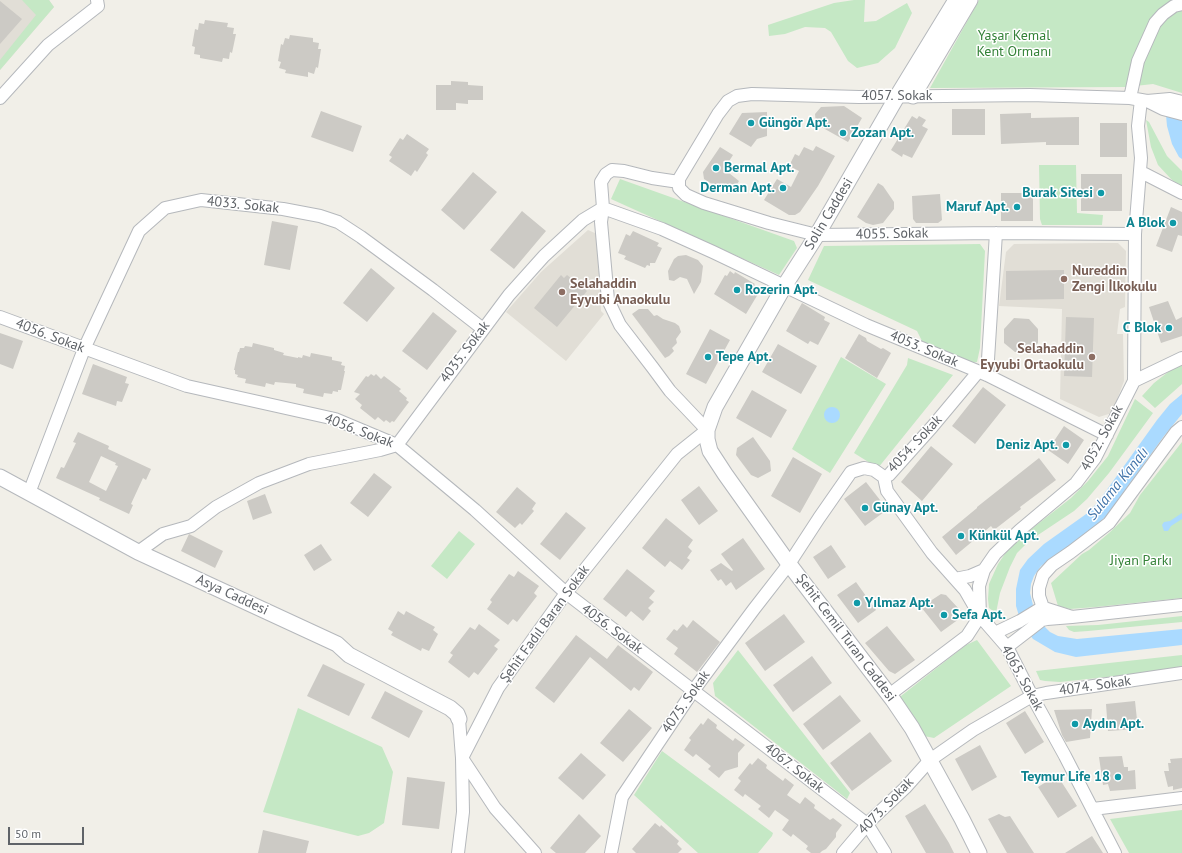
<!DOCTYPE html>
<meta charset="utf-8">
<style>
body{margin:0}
#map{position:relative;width:1182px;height:853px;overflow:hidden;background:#f1efe8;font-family:"PT Sans",sans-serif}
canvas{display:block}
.scale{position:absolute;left:8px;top:827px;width:76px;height:18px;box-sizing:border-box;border:2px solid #5f6368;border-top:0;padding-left:5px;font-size:12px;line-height:14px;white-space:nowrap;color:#5f6368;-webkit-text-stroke:3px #fff;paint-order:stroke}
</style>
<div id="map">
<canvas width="1182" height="853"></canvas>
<div class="scale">50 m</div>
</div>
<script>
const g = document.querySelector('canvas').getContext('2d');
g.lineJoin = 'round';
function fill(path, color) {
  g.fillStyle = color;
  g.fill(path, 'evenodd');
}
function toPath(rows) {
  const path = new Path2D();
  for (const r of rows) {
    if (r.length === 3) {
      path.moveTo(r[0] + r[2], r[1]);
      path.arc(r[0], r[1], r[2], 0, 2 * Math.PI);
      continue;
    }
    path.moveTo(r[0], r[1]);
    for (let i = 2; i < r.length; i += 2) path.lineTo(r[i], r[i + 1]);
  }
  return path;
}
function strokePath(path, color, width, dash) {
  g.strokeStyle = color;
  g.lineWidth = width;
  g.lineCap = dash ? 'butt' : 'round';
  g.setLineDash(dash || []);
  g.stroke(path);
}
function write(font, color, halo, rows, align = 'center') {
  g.font = font + ' "PT Sans",sans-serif';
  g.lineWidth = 3;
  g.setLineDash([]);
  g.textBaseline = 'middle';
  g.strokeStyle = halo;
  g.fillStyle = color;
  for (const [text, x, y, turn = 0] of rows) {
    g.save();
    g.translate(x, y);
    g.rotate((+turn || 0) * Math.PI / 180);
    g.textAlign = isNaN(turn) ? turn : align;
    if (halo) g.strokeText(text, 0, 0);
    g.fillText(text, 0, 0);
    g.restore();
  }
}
fill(toPath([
 [0,0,49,0,54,7,0,70],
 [588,230,597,234,601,311,604,314,566,361,506,312,541,272],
 [1101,243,1118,243,1126,251,1125,307,1120,309,1117,334,1123,334,1124,381,1112,413,1099,417,1060,399,1062,309,999,306,1006,252,1014,244]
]), '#e1ded6');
fill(toPath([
 [22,0,49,0,54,7,0,70,0,60,36,15],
 [854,0,865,0,864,22,876,21,907,3,912,13,895,48,878,63,857,68,848,61,831,32,825,28,805,27,785,34,769,36,768,25,834,3],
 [979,0,1182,0,1182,93,1153,84,1126,87,930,88],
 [1146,120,1149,122,1167,156,1182,171,1182,188,1171,179,1158,165,1151,147],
 [1039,165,1076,165,1077,213,1103,215,1102,225,1042,225,1040,219],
 [620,179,794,241,797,248,779,275,611,199],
 [980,244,985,251,980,348,977,362,971,363,922,341,917,331,808,280,824,246],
 [841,357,886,384,830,473,792,449],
 [908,358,953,375,878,468,854,453,907,365],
 [1182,363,1182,384,1155,408,1142,396,1154,383,1172,369],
 [1135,399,1153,413,1109,473,1087,499,1074,511,1029,541,1017,553,1010,567,1000,593,996,613,989,608,988,599,989,584,998,564,1011,545,1071,498,1088,481,1108,456],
 [1182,442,1182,598,1096,607,1070,609,1058,606,1051,583,1082,554,1089,550,1109,533,1130,513,1140,495],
 [459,531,475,544,447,579,431,566],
 [1182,616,1182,622,1088,631,1074,632,1069,630,1066,626,1098,625],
 [977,640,1011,686,934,738,924,736,900,702,901,696,966,645],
 [738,650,850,793,847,799,715,696,713,683],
 [1182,655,1182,669,1107,677,1060,682,1045,681,1040,680,1036,671],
 [298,708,382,747,393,772,384,823,369,833,358,836,263,812],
 [662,751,773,833,772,836,758,853,698,853,634,795],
 [1182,810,1182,853,1129,853,1110,819]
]), '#c5e8c5');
fill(toPath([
 [1166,115,1182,119,1182,159,1179,157,1172,144,1167,126],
 [1182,394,1182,414,1164,436,1107,515,1093,529,1041,566,1034,576,1031,584,1030,593,1033,605,1019,616,1016,606,1016,589,1020,570,1028,559,1044,544,1089,512,1101,498,1157,420,1170,404],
 [832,415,8],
 [1182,513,1182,519,1171,526,1168,531,1164,531,1162,525,1164,522,1170,521],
 [1043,625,1050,632,1058,636,1077,639,1182,629,1182,645,1076,657,1055,652,1033,639,1030,635]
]), '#aadaff');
fill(toPath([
 [0,1,22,19,0,44],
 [205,20,228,23,227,27,234,28,233,34,236,34,232,53,230,52,229,59,223,58,222,62,200,58,200,55,194,54,195,47,192,46,195,29,198,30,199,23,204,24],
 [290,35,313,38,313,42,319,43,318,49,321,49,318,68,316,67,314,74,308,72,308,77,285,73,286,70,279,68,281,62,278,61,281,44,283,45,285,38,289,39],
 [451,81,468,82,468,85,483,86,483,100,468,100,468,104,456,103,456,110,436,110,436,85,451,85],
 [844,106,862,118,848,142,816,124,815,114,821,107],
 [952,109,985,109,985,135,952,135],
 [321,111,362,126,353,152,311,137],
 [767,112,767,136,757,139,751,147,729,134,742,113],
 [1031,113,1031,118,1079,117,1079,145,1046,145,1046,142,1001,144,1000,114],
 [912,116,917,119,919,116,926,120,922,126,928,129,912,158,903,154,902,157,891,150],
 [1100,123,1127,123,1127,157,1100,157],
 [407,134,429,149,426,153,428,155,417,172,415,170,411,176,389,161,392,157,389,155,400,138,403,140],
 [816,146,835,156,818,186,800,212,795,215,789,215,764,200,777,179,791,187,799,171,789,166,795,154,799,156,804,147,813,151],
 [720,147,733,155,724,169,739,181,732,193,728,194,704,179,703,172],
 [473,172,497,192,464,230,441,210],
 [1081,174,1122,174,1122,211,1081,211],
 [878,183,883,186,894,202,894,209,883,223,873,225,866,223,857,217],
 [1001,193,1033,193,1033,221,1001,221],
 [940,194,942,220,938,223,916,223,913,219,912,196],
 [1171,207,1182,212,1182,236,1178,235,1172,252,1156,246],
 [522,211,546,231,514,269,490,250],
 [272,221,298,226,290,270,264,265],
 [633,231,659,243,657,246,662,248,655,263,650,263,650,266,647,265,645,268,624,259,626,256,618,253,626,234,630,236],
 [686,255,698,260,703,266,701,282,694,294,687,279,680,277,674,281,669,280,668,271,674,259,678,256],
 [371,268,395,288,367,322,343,303],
 [1064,270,1064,299,1006,300,1006,271],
 [730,271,734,274,735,272,755,284,754,285,759,288,756,293,758,294,746,314,714,294,725,275,727,276],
 [561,275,564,278,567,275,587,291,557,327,534,308],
 [1168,301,1176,320,1182,317,1182,336,1161,343,1149,307],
 [802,303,825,317,824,320,830,323,818,345,810,341,808,344,786,331],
 [639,309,648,309,654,316,657,315,663,319,675,323,679,326,681,332,676,339,677,343,672,348,674,351,669,356,665,358,632,314],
 [433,312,457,331,427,370,402,351],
 [1066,317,1094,318,1092,377,1064,376],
 [1014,318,1029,319,1038,329,1038,343,1030,351,1015,352,1004,343,1004,329],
 [710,329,730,340,706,384,686,374],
 [0,333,23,341,13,369,0,364],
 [859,334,866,338,867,341,881,349,883,348,891,353,877,378,845,358],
 [253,343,274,348,274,350,284,353,283,355,298,358,298,357,302,358,303,355,310,357,311,353,332,357,332,360,342,362,341,365,345,366,344,371,345,371,341,390,338,390,338,392,333,391,332,394,324,393,323,397,303,393,304,389,296,387,296,384,275,382,274,385,266,383,265,387,245,383,246,379,237,377,238,375,235,374,235,370,234,370,238,352,239,352,240,348,244,348,245,346,252,347],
 [778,344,817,366,801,394,762,372],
 [93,364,127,377,125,383,129,384,122,402,117,401,116,406,82,394],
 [371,374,374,376,376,374,381,379,384,376,401,389,399,391,407,398,406,400,409,402,394,422,392,421,390,423,386,420,384,422,378,417,375,420,360,408,362,405,355,399,360,394,354,392,366,376,368,377],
 [983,387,1006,405,975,444,952,426],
 [752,390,787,410,771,438,736,418],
 [1064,426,1084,440,1068,464,1048,450],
 [78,432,109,446,108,449,151,469,146,480,143,478,131,504,133,505,129,514,99,500,100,498,56,478,61,467,64,468,76,443,73,442],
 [101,456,116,463,115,465,118,466,106,491,89,482],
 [753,437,770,461,771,471,758,478,751,475,736,455,737,448],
 [931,446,953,464,922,501,901,482],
 [793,457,822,474,800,513,771,496],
 [1039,458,1056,480,1020,507,1021,509,994,530,991,526,956,555,942,537,977,508,977,507],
 [374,473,392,487,368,517,350,503],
 [866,482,880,500,877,503,884,512,865,526,844,499],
 [699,486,718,511,699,525,681,500],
 [517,487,536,503,532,509,534,511,522,525,520,523,515,528,496,512],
 [265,494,272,513,253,520,247,501],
 [566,512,586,528,560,560,540,544],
 [666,518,693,540,688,547,692,551,687,558,690,560,682,570,670,561,665,567,642,548],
 [189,534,223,551,215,568,181,551],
 [743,538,765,569,736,590,731,582,726,586,721,579,718,581,710,570,721,563,732,571,733,570,721,554],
 [321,544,332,560,314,571,304,555],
 [831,545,846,567,828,579,813,557],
 [627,569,655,591,649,598,654,602,648,608,651,611,643,621,631,611,626,617,603,599],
 [518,571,539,586,534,593,537,596,517,622,513,619,508,625,487,609,492,602,490,600,509,574,514,577],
 [856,582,876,610,858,623,837,595],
 [941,594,946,595,960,610,959,619,941,632,921,607],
 [398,611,404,615,406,611,435,627,433,630,438,634,429,651,422,648,421,651,391,635,393,632,388,629],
 [784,614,805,642,765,671,745,643],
 [693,620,720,642,697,672,674,654,678,648,666,639,674,629,677,631,683,624,687,628],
 [479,624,500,640,494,646,498,649,478,675,474,672,469,678,448,662,453,655,450,653,470,627,475,630],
 [887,626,915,660,895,674,889,671,865,643],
 [576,635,607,659,618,645,653,672,639,691,634,687,631,691,590,657,554,703,535,688],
 [812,656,832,683,793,712,773,685],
 [323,664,365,684,349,716,307,696],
 [385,691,423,711,409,738,371,718],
 [840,695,861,721,823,750,803,724],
 [1135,701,1138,729,1108,731,1106,704],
 [629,709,652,728,623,762,600,743],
 [1092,709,1090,738,1066,742,1062,735,1054,710],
 [1025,711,1044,742,1025,754,1006,723],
 [708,718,717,725,716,728,733,741,735,738,745,745,738,753,738,767,725,771,719,778,708,769,711,766,696,754,693,757,684,750,691,740,689,738,701,723,703,725],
 [870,732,892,761,852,791,830,763],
 [980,745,997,777,972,791,955,759],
 [581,753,606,775,583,800,558,778],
 [1122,756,1124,767,1128,767,1128,771,1135,770,1136,789,1110,791,1108,784,1103,785,1099,757],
 [758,758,767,765,766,768,783,781,785,778,794,785,787,795,800,804,805,797,815,805,814,808,830,820,833,818,842,825,836,833,836,837,826,849,822,851,820,853,811,853,806,849,808,846,793,834,791,837,782,830,789,820,775,810,769,818,758,809,761,806,745,794,743,797,734,790,741,781,738,778,750,763,752,765],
 [1182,758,1182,788,1173,790,1173,786,1168,787,1164,771,1169,771,1168,763,1171,763,1170,759],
 [1057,775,1077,806,1058,818,1038,787],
 [407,777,445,782,439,829,402,825],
 [925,804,949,843,954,853,926,853,905,816],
 [579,814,601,836,585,853,556,853,550,848],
 [999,814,1005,817,1010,816,1034,853,1007,853,988,819],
 [655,823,660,827,661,825,679,841,677,844,682,849,678,853,636,853,632,849],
 [263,830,309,841,306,853,258,853],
 [1092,836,1103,853,1065,853]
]), '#cccac5');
const minor = toPath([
 [0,98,48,45,98,6,97,0],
 [1130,98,1138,61,1155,23,1163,14,1174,6,1182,4],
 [1182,102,1170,99,1147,101,1163,109,1182,114],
 [1141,172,1182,193],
 [1135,234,996,233,817,235,769,223,704,203,686,195,679,188,679,179,718,114,728,101,737,96,752,94,859,97,1030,95,1130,98,1147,101],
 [0,317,187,386,335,419,397,445,475,510,566,593,867,824,885,853],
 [987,375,996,233],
 [1134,381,1182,358],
 [884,477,887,491,932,553,965,590,980,616,1007,647,1032,696,1065,756,1115,853],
 [29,493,84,349,139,231,165,208,201,200,283,209,320,216,338,222,361,237,433,290,483,329],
 [138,552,163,534,191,526,216,507,259,483,309,464,380,450,397,445,509,295,544,256,583,220,603,208,662,229,713,252,866,325,987,375,1107,435],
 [955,579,970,576,984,570],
 [1072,617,1182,605],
 [1047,619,1039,596,1039,588,1043,575,1052,565,1071,552,1109,523,1176,432,1182,427],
 [995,633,1020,621,1038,610,1044,608,1072,617,1047,619,1042,620,1007,647],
 [889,695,967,636,980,616,979,586,984,570,995,554,1020,530,1076,483,1095,458,1134,381,1135,234,1141,158,1138,126,1141,100],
 [459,719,462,758,495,808,535,853],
 [1093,809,1182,798],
 [458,853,463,812,462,758,498,688,566,593,677,454,707,430,670,391,653,368,620,325,608,300,601,222,603,208,601,182,606,174,612,170,624,171,652,178,679,182],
 [611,853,622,797,693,691,754,609,789,564,819,518,851,472,864,468,874,470,884,477,889,475,932,427,978,372],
 [843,853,871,820,905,788,930,760,973,730,1032,696,1046,693,1182,673]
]);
const tertiary = toPath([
 [956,0,898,95,817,235,785,285,715,407,707,430,707,439,710,451,725,474,789,564,893,700,912,728,962,819,979,853],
 [913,96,970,0],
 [0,477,138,552,337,644,349,655,450,708,457,714,459,719]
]);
strokePath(minor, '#b5b8bc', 14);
strokePath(tertiary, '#b5b8bc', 17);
strokePath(minor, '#fff', 12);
strokePath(tertiary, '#fff', 15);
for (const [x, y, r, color] of [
 [751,123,4,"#0f9aa8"],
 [843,133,4,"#0f9aa8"],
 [716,168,4,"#0f9aa8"],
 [783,188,4,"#0f9aa8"],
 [1101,193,4,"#0f9aa8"],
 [1017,207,4,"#0f9aa8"],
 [1173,223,4,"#0f9aa8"],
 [1064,279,4,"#8d6e63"],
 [737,290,4,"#0f9aa8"],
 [562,292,4,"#8d6e63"],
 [1169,328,4,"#0f9aa8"],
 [708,357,4,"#0f9aa8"],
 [1092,357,4,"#8d6e63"],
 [1066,445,4,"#0f9aa8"],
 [865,508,4,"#0f9aa8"],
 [961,536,4,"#0f9aa8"],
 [857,603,4,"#0f9aa8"],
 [944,615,4,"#0f9aa8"],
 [1075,724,4,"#0f9aa8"],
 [1118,777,4,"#0f9aa8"]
]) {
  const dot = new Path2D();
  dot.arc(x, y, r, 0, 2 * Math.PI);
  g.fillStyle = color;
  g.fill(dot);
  strokePath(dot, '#fff', 1.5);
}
write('14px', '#348238', '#fff', [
 ["Yaşar Kemal",1014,36],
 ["Kent Ormanı",1014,52],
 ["Jiyan Parkı",1141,561]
]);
write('14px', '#5f6368', '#fff', [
 ["4057. Sokak",897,96],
 ["4033. Sokak",243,205,6],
 ["Solin Caddesi",829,214,-59],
 ["4055. Sokak",892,234,-1],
 ["4056. Sokak",50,336,21],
 ["4053. Sokak",924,349,23],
 ["4035. Sokak",465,352,-53],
 ["4056. Sokak",359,431,21],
 ["4052. Sokak",1102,438,-61],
 ["4054. Sokak",915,444,-47],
 ["Asya Caddesi",232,595,25],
 ["Şehit Fadıl Baran Sokak",545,624,-54],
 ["4056. Sokak",612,629,37],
 ["Şehit Cemil Turan Caddesi",846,638,53],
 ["4065. Sokak",1022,678,61],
 ["4074. Sokak",1095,686,-8],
 ["4075. Sokak",686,702,-55],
 ["4067. Sokak",794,768,38],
 ["4073. Sokak",886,806,-46]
]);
write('bold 14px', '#0d838f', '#fff', [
 ["Güngör Apt.",759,123],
 ["Zozan Apt.",851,133],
 ["Bermal Apt.",724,168],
 ["Derman Apt.",775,188,"right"],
 ["Burak Sitesi",1093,193,"right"],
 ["Maruf Apt.",1009,207,"right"],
 ["A Blok",1165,223,"right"],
 ["Rozerin Apt.",745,290],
 ["C Blok",1161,328,"right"],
 ["Tepe Apt.",716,357],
 ["Deniz Apt.",1058,445,"right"],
 ["Günay Apt.",873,508],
 ["Künkül Apt.",969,536],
 ["Yılmaz Apt.",865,603],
 ["Sefa Apt.",952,615],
 ["Aydın Apt.",1083,724],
 ["Teymur Life 18",1110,777,"right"]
], 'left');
write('bold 14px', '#785e54', '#fff', [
 ["Nureddin",1072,271],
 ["Zengi İlkokulu",1072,287],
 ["Selahaddin",570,284],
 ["Eyyubi Anaokulu",570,300],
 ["Selahaddin",1084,349,"right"],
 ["Eyyubi Ortaokulu",1084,365,"right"]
], 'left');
write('italic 15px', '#4174aa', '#fff', [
 ["Sulama Kanalı",1118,484,-51]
]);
</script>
